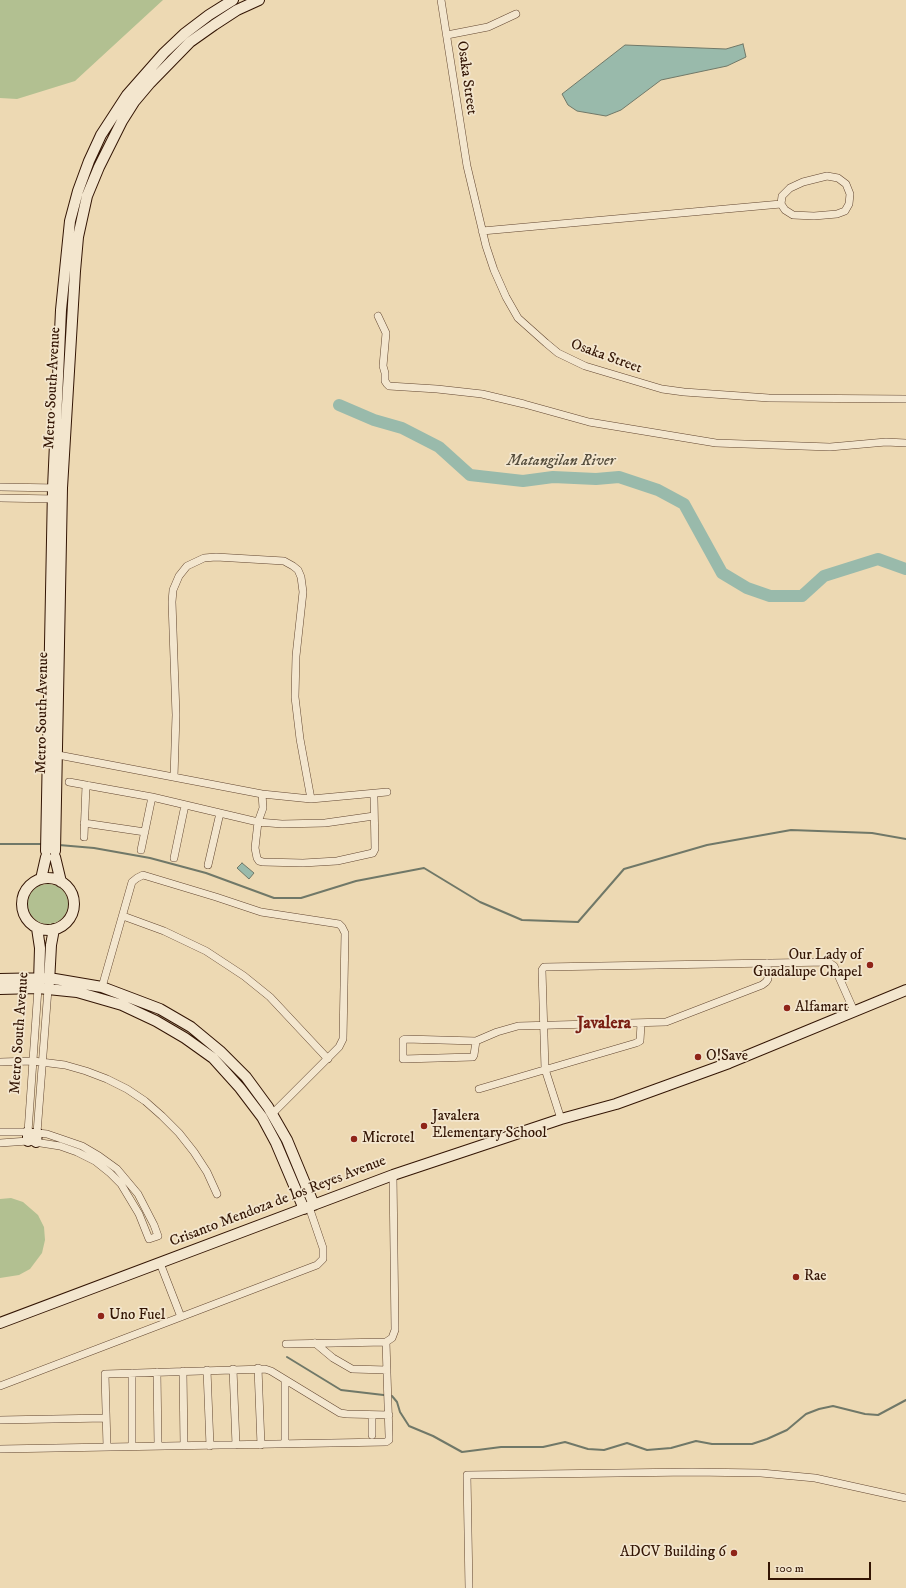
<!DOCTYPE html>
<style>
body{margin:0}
#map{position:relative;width:906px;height:1588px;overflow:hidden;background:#edd9b3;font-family:"IM FELL DW Pica",serif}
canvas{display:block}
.scale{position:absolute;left:768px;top:1562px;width:103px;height:18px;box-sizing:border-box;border:2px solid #331504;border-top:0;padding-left:5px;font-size:12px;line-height:14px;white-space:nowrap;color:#331504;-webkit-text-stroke:3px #f3e6ce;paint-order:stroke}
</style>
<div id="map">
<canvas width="906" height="1588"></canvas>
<div class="scale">100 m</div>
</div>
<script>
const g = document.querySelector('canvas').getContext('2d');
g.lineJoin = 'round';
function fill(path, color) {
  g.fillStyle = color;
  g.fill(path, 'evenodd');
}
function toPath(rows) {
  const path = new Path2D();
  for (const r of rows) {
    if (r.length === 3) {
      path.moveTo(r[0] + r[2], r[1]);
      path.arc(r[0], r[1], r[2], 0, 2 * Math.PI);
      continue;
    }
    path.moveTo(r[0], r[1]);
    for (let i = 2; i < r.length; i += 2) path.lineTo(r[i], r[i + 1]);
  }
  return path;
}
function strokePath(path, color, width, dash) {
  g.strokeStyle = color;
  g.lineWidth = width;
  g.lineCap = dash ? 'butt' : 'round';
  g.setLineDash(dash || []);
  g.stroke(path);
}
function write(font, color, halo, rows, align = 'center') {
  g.font = font + ' "IM FELL DW Pica",serif';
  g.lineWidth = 3.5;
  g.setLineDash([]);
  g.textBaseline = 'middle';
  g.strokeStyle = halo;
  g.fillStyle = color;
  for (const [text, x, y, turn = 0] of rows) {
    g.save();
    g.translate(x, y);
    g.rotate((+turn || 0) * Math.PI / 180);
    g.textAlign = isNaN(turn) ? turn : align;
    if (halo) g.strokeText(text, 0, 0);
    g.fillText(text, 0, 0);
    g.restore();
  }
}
fill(toPath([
 [0,0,163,0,75,81,17,99,0,98],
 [48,904,20],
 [11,1198,23,1202,38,1215,44,1227,45,1240,42,1253,30,1269,19,1275,0,1278,0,1199]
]), '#b2c091');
const water = toPath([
 [743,44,746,57,727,66,661,80,621,110,606,116,577,111,568,105,562,94,625,45,726,49,743,44],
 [242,863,254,873,249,879,237,868,242,863]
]);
fill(water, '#99baab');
strokePath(water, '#707868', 1);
strokePath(toPath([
 [0,844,43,844],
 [59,845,94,848,150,858,206,873,274,898,301,898,356,881,424,868,480,902,522,920,578,922,624,869,707,845,791,830,872,833,906,839],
 [287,1357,341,1390,392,1396,397,1402,400,1412,409,1426,433,1436,462,1452,501,1447,543,1447,565,1442,588,1449,604,1450,627,1443,647,1450,671,1448,696,1441,712,1444,752,1444,767,1439,787,1430,806,1414,819,1409,833,1406,865,1414,878,1415,906,1400]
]), '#707868', 2);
strokePath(toPath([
 [339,405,374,420,402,428,439,447,470,475,523,481,553,477,596,479,619,477,658,490,684,504,722,573,747,588,770,596,802,596,824,576,878,559,906,569]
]), '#99baab', 12);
const street = toPath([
 [441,0,467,166,486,246,494,270,506,297,518,318,546,343,558,353,585,366,662,389,684,392,769,398,906,399],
 [447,35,488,27,516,14],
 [827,176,838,178,846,184,850,194,849,204,845,211,837,214,814,216,793,215,785,210,781,204,782,196,790,188,803,182,827,176],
 [482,231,781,204],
 [378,316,386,333,383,366,385,373,385,381,387,384,389,386,437,389,482,394,524,404,589,422,716,443,830,447,886,442,906,443],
 [0,487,58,488],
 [0,498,56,499],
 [53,754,262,794,311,799,387,792],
 [174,777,176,715,172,602,173,590,179,576,187,566,204,558,216,557,284,561,293,566,298,570,301,577,303,592,296,656,295,697,300,739,311,799],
 [69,782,152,797,258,822,282,824,325,823,374,816],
 [262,794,263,808,258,822,255,848,257,858,259,861,263,862,303,863,337,861,373,853,375,849,374,798],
 [84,823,145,832],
 [84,837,86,785],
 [141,850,152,797],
 [174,858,185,805],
 [208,865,220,813],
 [123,916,164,931,206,951,244,976,270,997,328,1059],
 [102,987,132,882,137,878,143,875,216,897,261,912,339,924,342,927,345,933,343,1039,339,1047,272,1114],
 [476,1041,474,1055,473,1057,403,1059,403,1040,405,1039,476,1041,497,1032,518,1026,666,1022,762,985,766,982,768,979,767,963],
 [0,1062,33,1061,65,1065,86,1071,107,1079,127,1089,145,1101,162,1116,179,1133,194,1152,207,1172,217,1194],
 [479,1089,636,1043,640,1041,641,1024],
 [561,1119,545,1069,542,970,544,967,828,962,834,966,854,1011],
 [0,1132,28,1132,47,1134,82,1146,99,1156,117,1169,138,1194,154,1225,158,1236,149,1239,139,1214,121,1184,110,1173,95,1161,77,1152,60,1146,28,1141,0,1143],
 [28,1132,38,988],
 [37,1133,48,989],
 [160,1263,181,1317],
 [315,1343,333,1358,352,1369,387,1370],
 [286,1344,386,1342,392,1338,395,1330,393,1175],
 [258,1368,261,1445],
 [233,1369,236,1445],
 [207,1370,210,1446],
 [183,1371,184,1446],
 [157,1372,158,1446],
 [132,1373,132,1446],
 [285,1380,285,1444],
 [0,1386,317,1265,323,1259,323,1248,309,1207],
 [372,1415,372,1435],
 [0,1420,106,1418],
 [107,1447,105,1374,265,1369,271,1371,340,1413,347,1414,389,1415],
 [0,1449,386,1442,389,1440,389,1436,386,1342],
 [469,1588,467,1475,692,1472,761,1473,815,1478,906,1498]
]);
const secondary = toPath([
 [46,851,53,488,61,310,70,221,78,191,89,161,101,135,127,95,164,53,184,34,209,15,233,0],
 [55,851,62,488,75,271,78,237,87,196,99,167,122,121,134,102,150,83,190,42,214,25,237,10,259,0],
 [55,857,61,882],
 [48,904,26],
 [41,879,46,857],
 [37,928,40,948,39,983],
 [0,979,49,978,102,987,160,1009,191,1027,220,1051,246,1077,268,1107,287,1140,314,1205],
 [49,983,51,945,54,929],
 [0,989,38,988,77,992,122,1005,156,1021,185,1038,213,1058,240,1088,262,1117,276,1143,304,1209],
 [28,1141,28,1132],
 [36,1142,37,1133],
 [0,1323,393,1175,561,1119,616,1104,729,1063,906,990]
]);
strokePath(street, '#624630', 8);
strokePath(secondary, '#331504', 12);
strokePath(street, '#f3e6ce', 7);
strokePath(secondary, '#f3e6ce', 10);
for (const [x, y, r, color] of [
 [870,965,4,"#8f2418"],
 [787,1008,4,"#8f2418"],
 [698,1057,4,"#8f2418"],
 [424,1126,4,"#8f2418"],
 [354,1139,4,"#8f2418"],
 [796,1277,4,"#8f2418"],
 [101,1316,4,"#8f2418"],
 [734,1553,4,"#8f2418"]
]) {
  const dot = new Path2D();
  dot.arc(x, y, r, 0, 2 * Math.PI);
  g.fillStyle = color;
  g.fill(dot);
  strokePath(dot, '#f3e6ce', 1.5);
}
write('15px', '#331504', '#f3e6ce', [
 ["Osaka Street",466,78,82],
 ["Osaka Street",606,357,20],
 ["Metro South Avenue",53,388,-87],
 ["Metro South Avenue",43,713,-89],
 ["Metro South Avenue",20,1033,-86],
 ["Crisanto Mendoza de los Reyes Avenue",278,1202,-21]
]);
write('15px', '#331504', '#f3e6ce', [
 ["Our Lady of",862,956,"right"],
 ["Guadalupe Chapel",862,973,"right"],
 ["Alfamart",795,1008],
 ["O!Save",706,1057],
 ["Javalera",432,1117],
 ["Elementary School",432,1134],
 ["Microtel",362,1139],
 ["Rae",804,1277],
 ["Uno Fuel",109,1316],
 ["ADCV Building 6",726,1553,"right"]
], 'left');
write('italic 16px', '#574f3e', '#f3e6ce', [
 ["Matangilan River",561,462]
]);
write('bold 17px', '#7a1f14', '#f3e6ce', [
 ["Javalera",604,1024]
]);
</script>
